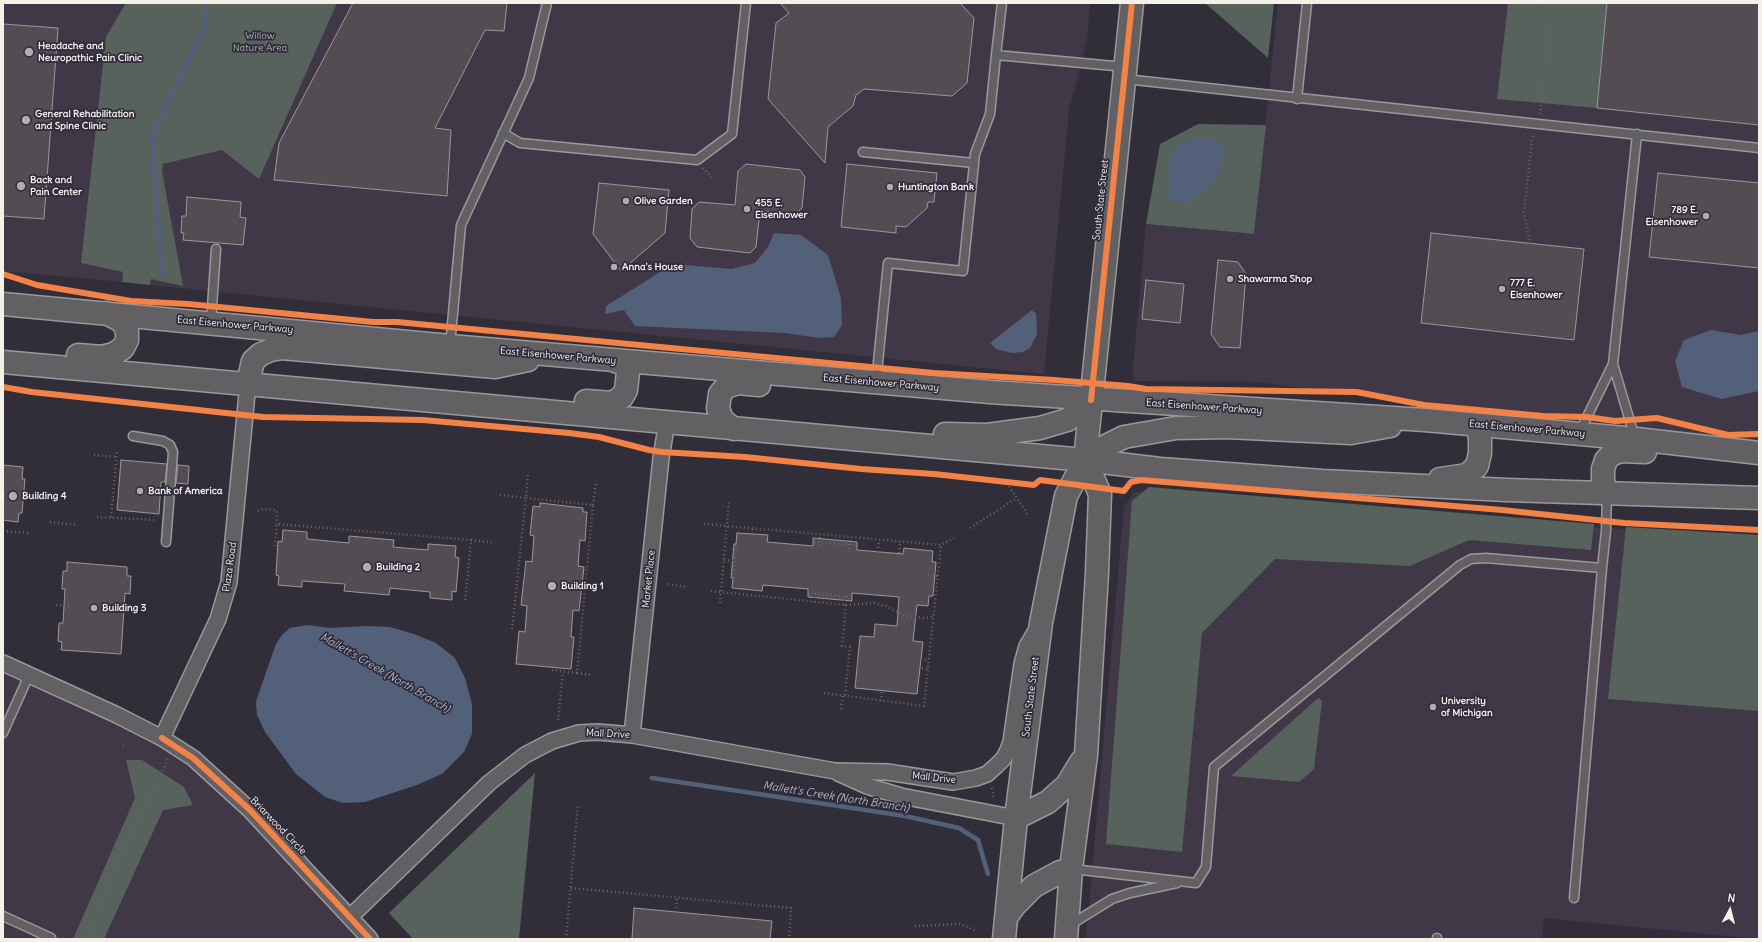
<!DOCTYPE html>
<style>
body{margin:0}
#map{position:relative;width:1762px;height:942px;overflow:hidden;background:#312e39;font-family:Delius,sans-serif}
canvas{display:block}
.frame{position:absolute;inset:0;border:4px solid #f4f1e8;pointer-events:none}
.north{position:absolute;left:1710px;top:890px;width:40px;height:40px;-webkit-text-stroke:3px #2f2a3d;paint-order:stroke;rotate:7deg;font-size:11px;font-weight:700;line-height:16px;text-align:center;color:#f4f1e8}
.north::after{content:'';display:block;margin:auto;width:14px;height:18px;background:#f4f1e8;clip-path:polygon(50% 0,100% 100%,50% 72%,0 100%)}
</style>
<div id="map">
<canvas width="1762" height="942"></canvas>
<div class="frame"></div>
<div class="north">N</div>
</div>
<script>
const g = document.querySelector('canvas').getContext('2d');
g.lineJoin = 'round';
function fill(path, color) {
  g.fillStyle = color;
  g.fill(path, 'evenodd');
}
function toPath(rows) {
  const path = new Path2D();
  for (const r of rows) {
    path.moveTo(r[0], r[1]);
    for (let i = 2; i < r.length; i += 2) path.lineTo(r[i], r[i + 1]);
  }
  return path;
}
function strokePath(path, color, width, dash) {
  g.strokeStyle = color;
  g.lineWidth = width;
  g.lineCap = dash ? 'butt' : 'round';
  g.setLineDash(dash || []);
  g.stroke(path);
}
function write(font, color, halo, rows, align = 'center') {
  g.font = font + ' Delius,sans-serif';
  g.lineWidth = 3.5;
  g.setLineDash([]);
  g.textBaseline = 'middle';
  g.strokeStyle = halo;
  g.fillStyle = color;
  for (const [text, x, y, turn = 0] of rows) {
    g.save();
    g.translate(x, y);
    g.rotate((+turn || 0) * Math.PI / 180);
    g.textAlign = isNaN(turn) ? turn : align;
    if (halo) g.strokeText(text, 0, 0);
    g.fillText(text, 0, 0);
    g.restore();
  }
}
fill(toPath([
 [3,3,158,3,122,282,3,271],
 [303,3,1090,3,1087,40,1069,110,1044,374,150,285,173,71],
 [1278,3,1759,3,1759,451,1258,382,1134,381,1133,368,1146,224,1254,234],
 [1152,489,1576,526,1759,538,1759,939,1544,918,1542,939,1086,939,1124,507,1133,493],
 [3,663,193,758,370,939,3,939]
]), '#413847');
fill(toPath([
 [126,3,337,3,259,179,222,150,163,164,162,171,183,286,151,279,150,285,122,282,123,272,81,263,106,37],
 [1205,3,1274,3,1268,58],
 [1508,3,1607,3,1597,108,1497,99],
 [1198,124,1266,125,1254,234,1146,224,1160,144],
 [1149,487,1594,524,1591,550,1469,540,1410,566,1275,559,1202,633,1182,852,1106,844,1132,501],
 [1626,527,1759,535,1759,711,1608,699],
 [1318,698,1322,701,1314,769,1299,782,1231,776],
 [126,760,142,760,184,787,193,805,163,810,104,939,73,939,135,798],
 [535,773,519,939,413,939,389,913]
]), '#56625b');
fill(toPath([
 [1196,137,1218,140,1224,152,1216,181,1190,202,1180,203,1169,201,1168,167,1172,150],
 [774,233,801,235,828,255,841,298,842,325,834,337,819,338,785,333,635,326,624,310,605,314,606,306,673,264,732,269,755,263,768,247],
 [1032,310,1036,314,1037,334,1030,348,1023,352,1012,353,996,349,990,343],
 [1711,330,1741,335,1759,331,1759,391,1721,399,1682,387,1675,361,1684,340],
 [307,625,330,628,367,626,390,627,414,634,436,643,455,658,465,678,472,704,472,734,464,752,442,774,417,785,365,802,343,803,325,797,296,774,265,732,257,715,256,701,276,644,282,635,290,628]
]), '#53607a');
strokePath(toPath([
 [162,276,152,136,204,28,206,3],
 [652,778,905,816,959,828,978,840,988,874]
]), '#53607a', 4.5);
const building = toPath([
 [353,3,507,3,504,31,485,30,435,128,451,130,447,196,274,180,279,143,353,3],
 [780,3,960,3,974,18,967,83,952,96,864,89,856,95,853,106,828,127,825,163,768,99,776,23,789,13,780,3],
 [1607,3,1759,3,1759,125,1597,108,1607,3],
 [3,24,58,28,44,219,3,216,3,24],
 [746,164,800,170,805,177,802,208,795,214,760,211,756,247,750,253,697,247,690,238,692,209,699,202,735,205,738,171,746,164],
 [847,164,937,173,934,202,928,202,927,208,906,227,896,226,896,233,841,227,847,164],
 [1658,173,1759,183,1759,268,1649,257,1658,173],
 [599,183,669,190,665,233,621,271,593,234,599,183],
 [187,197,241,202,240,217,246,218,243,245,183,240,184,233,181,233,182,216,186,216,187,197],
 [1431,233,1584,249,1574,340,1421,323,1431,233],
 [1218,260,1238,262,1246,274,1240,348,1220,347,1211,334,1218,260],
 [1146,280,1184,284,1180,323,1142,319,1146,280],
 [121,460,167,464,165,482,161,482,159,514,117,510,121,460],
 [3,465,23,467,22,479,25,479,22,513,19,513,18,522,3,520,3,465],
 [178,465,189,466,188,484,176,483,178,465],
 [540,503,583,508,583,512,587,512,585,541,580,540,578,566,584,567,579,611,573,610,571,637,574,637,571,669,516,664,519,631,525,632,527,606,521,605,526,561,532,562,534,536,530,535,533,506,540,507,540,503],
 [283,530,307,532,307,539,349,543,349,536,394,540,393,547,428,550,428,544,456,546,455,557,459,558,456,592,452,591,452,600,430,598,430,592,390,588,389,595,344,591,345,584,302,581,302,587,278,585,279,576,276,575,278,541,282,542,283,530],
 [737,533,768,535,767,542,813,546,813,538,857,542,857,550,903,554,904,548,933,551,932,562,936,562,933,596,929,596,928,606,917,605,913,641,923,642,917,694,855,688,860,636,874,637,875,624,897,626,899,597,852,593,852,601,808,597,808,589,763,585,762,591,732,588,733,578,731,578,734,544,736,544,737,533],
 [67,562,127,567,127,576,131,576,130,594,125,593,121,654,61,650,62,642,58,641,59,623,63,623,65,589,62,589,63,571,67,571,67,562],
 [634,908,772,921,770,939,632,939,634,908]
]);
fill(building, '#534d53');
strokePath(building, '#9a989b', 1);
const lane = toPath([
 [996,55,1002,3],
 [1125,79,1759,148],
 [1297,99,1307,3],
 [503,133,520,143,697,160,732,134,746,3],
 [863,152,974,163],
 [211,322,216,249],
 [450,346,461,225,529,78,547,3],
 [1613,364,1635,438],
 [876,382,888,263,963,271,975,154,990,114,996,55,1125,67],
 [1579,433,1613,364,1637,134],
 [133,436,163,441,170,445,173,452,166,542],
 [3,733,29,675],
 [1072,869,1196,883,1206,867,1214,767,1460,565,1471,559,1486,558,1602,568],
 [1574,898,1602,568,1606,531,1607,494],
 [3,916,51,938],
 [1070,925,1112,899,1130,893,1177,883],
 [1437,939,1437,938]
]);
const street = toPath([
 [3,663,117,715,162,738,193,758,250,810,370,939],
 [632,735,661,458,667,422],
 [162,738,218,619,229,582,248,383],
 [838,773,867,786,901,796,1016,818],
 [350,917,489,783,525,755,552,741,579,733,598,732,632,735,835,771,887,772,953,782,976,778,987,774,996,766,1004,758,1008,750,1011,742,1022,664,1027,646,1037,629]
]);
const secondary = toPath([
 [3,304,450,346,990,392,1425,420,1636,439,1759,453],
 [78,355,102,357,114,354,123,348,127,340,127,331,122,321,106,313],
 [3,362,1085,460,1160,469,1322,481,1507,490,1759,498],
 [248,383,253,361,261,354,271,350,282,348,495,367,528,360],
 [586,401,612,403,622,397,626,390,628,372,625,364,615,361],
 [734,429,722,420,718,408,720,394,726,387,738,383,759,385],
 [945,434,987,435,1040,428,1067,420,1076,414,1091,400],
 [1085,460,1104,447,1124,437,1176,428,1227,427,1351,433,1390,426],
 [1440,479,1467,475,1477,466,1480,453,1480,439,1478,425],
 [1607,493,1603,481,1603,469,1606,460,1611,455,1620,451,1645,452],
 [1016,818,1048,802,1058,793,1067,785,1081,762],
 [1007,916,1015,905,1034,886,1060,872,1071,869],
 [1004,939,1016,818,1041,623,1066,496,1085,460,1132,3],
 [1066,939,1071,869,1086,755,1097,573,1100,494,1085,460]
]);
strokePath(lane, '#9a989b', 11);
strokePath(street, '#9a989b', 18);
strokePath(secondary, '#9a989b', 25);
strokePath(toPath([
 [1540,114,1545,62,1546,35,1543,3],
 [703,168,714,180],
 [1530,244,1524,212,1532,140,1534,134],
 [94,455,116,457],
 [1007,483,1028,515],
 [500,495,526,498,528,474],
 [113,500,118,500],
 [593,505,596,481],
 [258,511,263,509,276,510,277,514,277,524],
 [97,517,155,520],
 [111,517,117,451],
 [50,522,78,525],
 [704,524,941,545,954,538],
 [970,528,1017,498],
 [3,531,29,533],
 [752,534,753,528],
 [471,540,495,543],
 [814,542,855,545],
 [835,544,836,536],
 [275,546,277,524,471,540,465,603],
 [819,546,820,535],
 [849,549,850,537],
 [878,552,879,540],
 [899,553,900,541],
 [724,560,734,561],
 [928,575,938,576],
 [734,578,733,575,736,547,737,544],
 [668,584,687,587],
 [711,591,846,605,842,646,850,647,845,696],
 [811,593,849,597],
 [814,602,815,590],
 [720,603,729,501],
 [56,605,69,606],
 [844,605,845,593],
 [846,605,874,603,886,606,905,616,923,618,933,617],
 [120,610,138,611],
 [512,629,526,498,593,505,577,673,552,670],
 [921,659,929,660],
 [922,668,928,669],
 [577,673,592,675],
 [824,693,924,706,941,545],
 [881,701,882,691],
 [841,709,843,696],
 [558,720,563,672],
 [123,746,125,742],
 [992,788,994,799],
 [571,888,791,908,789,939],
 [676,912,677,897],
 [915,926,961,924,976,931],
 [88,939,115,866,147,806,168,759],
 [566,939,578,805]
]), '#68666b', 2.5, [1, 3]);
strokePath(lane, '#626063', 8);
strokePath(street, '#626063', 15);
strokePath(secondary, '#626063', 22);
strokePath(toPath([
 [3,274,37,285,131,301,188,304,373,322,397,322,934,373,1054,380,1128,386,1146,389,1357,392,1424,405,1543,416,1587,417,1615,421,1657,418,1728,435,1759,434],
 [3,387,32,392,263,417,423,420,569,433,599,437,649,450,662,452,745,457,861,469,934,474,1034,485,1040,480,1124,491,1131,482,1141,480,1502,510,1624,523,1759,530],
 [1091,400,1132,3],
 [162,738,193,758,250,810,370,939]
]), '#f48246', 6);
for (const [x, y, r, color] of [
 [29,52,5,"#b0adab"],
 [26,120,5,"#b0adab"],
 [21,186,5,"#b0adab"],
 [890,187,4,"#b0adab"],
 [626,201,4,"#b0adab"],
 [747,209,4,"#b0adab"],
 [1706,216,4,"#b0adab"],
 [614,267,4,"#b0adab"],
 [1230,279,4,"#b0adab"],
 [1502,289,4,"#b0adab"],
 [140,491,4,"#b0adab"],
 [13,496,5,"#b0adab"],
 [367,567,5,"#b0adab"],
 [552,586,5,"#b0adab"],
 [94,608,4,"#b0adab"],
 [1433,707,4,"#b0adab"]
]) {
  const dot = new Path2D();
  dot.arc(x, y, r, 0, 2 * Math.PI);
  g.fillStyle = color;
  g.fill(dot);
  strokePath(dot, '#2f2a3d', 1.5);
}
write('10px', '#b0b4ab', '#2f2a3d', [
 ["Willow",260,36],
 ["Nature Area",260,48]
]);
write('bold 10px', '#f4f1e8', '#2f2a3d', [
 ["Headache and",38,46],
 ["Neuropathic Pain Clinic",38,58],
 ["General Rehabilitation",35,114],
 ["and Spine Clinic",35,126],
 ["Back and",30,180],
 ["Pain Center",30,192],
 ["Huntington Bank",898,187],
 ["Olive Garden",634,201],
 ["455 E.",755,203],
 ["Eisenhower",755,215],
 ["789 E.",1698,210,"right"],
 ["Eisenhower",1698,222,"right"],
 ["Anna's House",622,267],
 ["Shawarma Shop",1238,279],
 ["777 E.",1510,283],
 ["Eisenhower",1510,295],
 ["Bank of America",148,491],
 ["Building 4",22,496],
 ["Building 2",376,567],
 ["Building 1",561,586],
 ["Building 3",102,608],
 ["University",1441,701],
 ["of Michigan",1441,713]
], 'left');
write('10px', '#f4f1e8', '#2f2a3d', [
 ["South State Street",1101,200,-84],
 ["East Eisenhower Parkway",235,325,5],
 ["East Eisenhower Parkway",558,356,5],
 ["East Eisenhower Parkway",881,383,5],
 ["East Eisenhower Parkway",1204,407,4],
 ["East Eisenhower Parkway",1527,429,5],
 ["Plaza Road",230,567,-82],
 ["Market Place",649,579,-84],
 ["South State Street",1031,697,-83],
 ["Mall Drive",608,734,3],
 ["Mall Drive",934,778,6],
 ["Briarwood Circle",278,826,46]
]);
write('italic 11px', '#b5b9be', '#2f2a3d', [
 ["Mallett's Creek (North Branch)",385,673,30],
 ["Mallett's Creek (North Branch)",836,797,9]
]);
</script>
